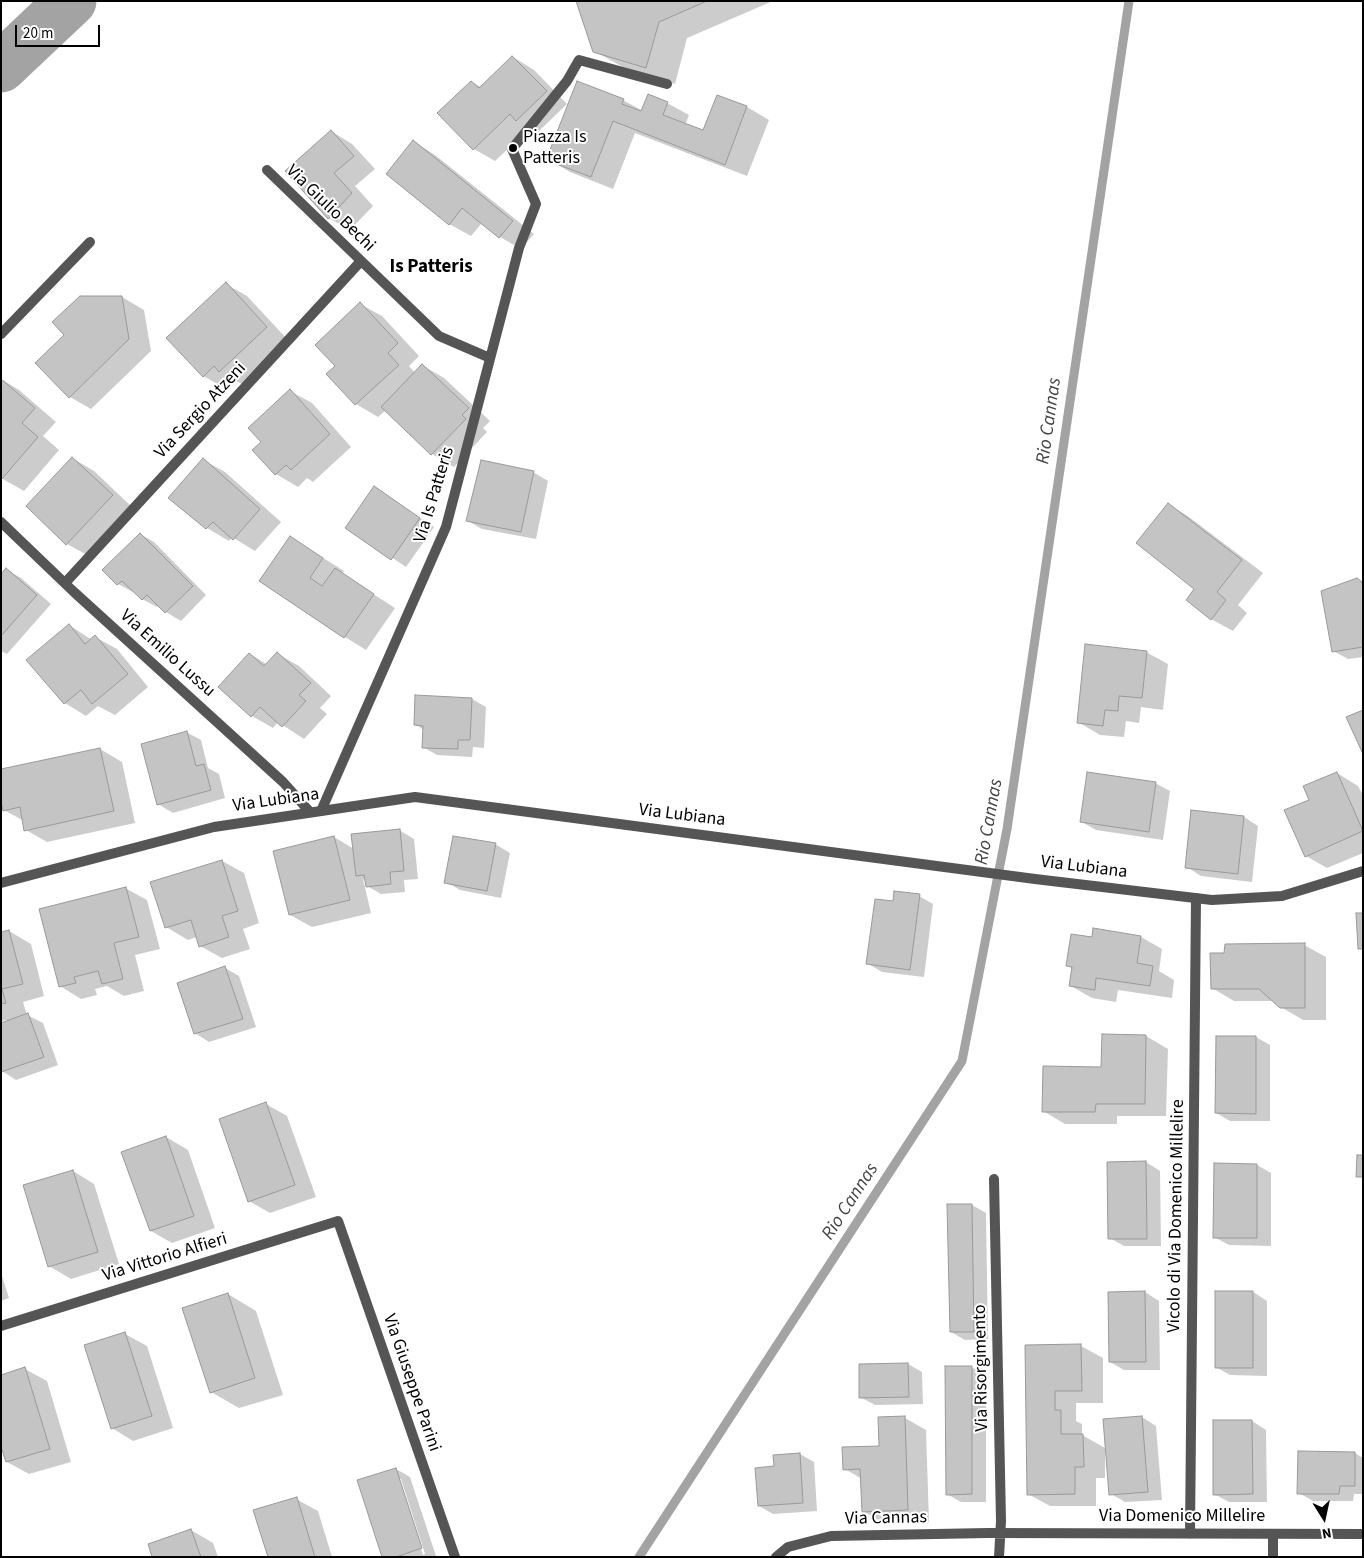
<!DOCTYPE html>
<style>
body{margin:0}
#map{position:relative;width:1364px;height:1558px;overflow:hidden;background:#fff;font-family:"Source Sans 3",sans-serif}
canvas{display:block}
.frame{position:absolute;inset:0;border:2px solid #000;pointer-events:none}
.north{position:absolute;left:1299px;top:1493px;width:50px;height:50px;-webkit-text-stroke:4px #fff;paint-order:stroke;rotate:170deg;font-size:14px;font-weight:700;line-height:20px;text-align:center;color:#000}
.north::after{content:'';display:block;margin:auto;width:18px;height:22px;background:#000;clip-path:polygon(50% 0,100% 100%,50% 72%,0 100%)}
.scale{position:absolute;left:15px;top:25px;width:85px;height:22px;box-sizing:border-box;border:2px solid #000;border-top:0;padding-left:6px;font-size:15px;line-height:18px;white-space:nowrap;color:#000;-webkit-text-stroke:4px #fff;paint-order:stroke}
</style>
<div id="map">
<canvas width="1364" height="1558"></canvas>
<div class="frame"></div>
<div class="north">N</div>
<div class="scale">20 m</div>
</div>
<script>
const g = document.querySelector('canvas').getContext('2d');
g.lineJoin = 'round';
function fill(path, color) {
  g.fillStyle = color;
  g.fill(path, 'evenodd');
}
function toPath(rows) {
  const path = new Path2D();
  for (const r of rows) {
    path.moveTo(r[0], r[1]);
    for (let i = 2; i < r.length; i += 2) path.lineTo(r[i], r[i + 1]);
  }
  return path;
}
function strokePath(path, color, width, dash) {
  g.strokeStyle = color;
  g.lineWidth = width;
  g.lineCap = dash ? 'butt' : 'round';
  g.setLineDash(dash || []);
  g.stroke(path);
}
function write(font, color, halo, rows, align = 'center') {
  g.font = font + ' "Source Sans 3",sans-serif';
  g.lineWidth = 4;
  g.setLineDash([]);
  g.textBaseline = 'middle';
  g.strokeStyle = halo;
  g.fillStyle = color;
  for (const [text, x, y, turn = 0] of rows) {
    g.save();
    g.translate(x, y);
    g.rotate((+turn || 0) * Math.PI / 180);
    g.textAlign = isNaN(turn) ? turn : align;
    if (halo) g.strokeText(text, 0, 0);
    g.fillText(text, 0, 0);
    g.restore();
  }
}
fill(toPath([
 [578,1,773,1,687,38,675,84,623,67,594,51],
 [513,57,534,70,567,104,538,132,530,128,495,161,474,149,472,82,481,87],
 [718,96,747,107,769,120,747,176,635,133,613,189,570,172,548,159,623,100,643,111,667,103,689,115,685,125,704,132],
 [331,131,352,144,375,169,355,186,373,206,350,230,328,218],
 [414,142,435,155,534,234,521,249,500,237,482,223,471,236,449,224],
 [226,284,247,296,288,340,242,384,234,380,225,388,203,376],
 [122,297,144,310,151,351,91,409,70,397],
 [360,304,382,316,419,356,409,366,415,373,422,365,444,378,490,421,483,428,487,432,454,467,432,454,386,410,378,417,356,404,328,374,336,366],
 [1,379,19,390,56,422,43,436,59,450,24,491,1,478],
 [290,391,312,403,351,447,313,482,307,478,298,487,276,474,254,450,262,442],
 [72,458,94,471,133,508,89,556,67,544],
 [203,460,225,472,281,522,255,551,232,537,229,541,207,528,170,498],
 [533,472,548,481,536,539,482,529,468,521],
 [375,488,434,527,406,567,347,527],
 [1168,504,1189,517,1263,573,1238,605,1247,613,1233,631,1211,619,1196,589],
 [140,534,154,542,206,595,181,621,166,612,159,605,157,607,142,599,134,591,133,592,118,584,104,570],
 [290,537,344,571,342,574,395,608,366,650,345,637,261,581],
 [7,570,21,578,51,604,7,654,1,651,1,576],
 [1357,579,1363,582,1363,657,1348,659,1333,651],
 [69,625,92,640,95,637,117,649,148,687,115,715,98,706,86,716,65,703],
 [1146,652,1168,664,1163,710,1141,707,1139,723,1126,721,1124,737,1100,735,1078,722],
 [250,654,268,665,278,654,299,666,331,696,320,708,327,714,304,739,278,722,273,728,252,716],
 [472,699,486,707,484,748,473,747,472,757,437,755,423,747,424,730,415,724],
 [186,732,201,740,208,768,219,774,225,798,173,813,158,804],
 [100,749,122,762,135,823,47,842,26,830,24,821,4,810],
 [1337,773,1358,786,1363,795,1363,853,1327,868,1306,856,1310,800],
 [1155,783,1170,791,1163,840,1096,830,1082,822],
 [1192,812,1244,817,1258,826,1252,882,1201,876,1187,867],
 [399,830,414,839,418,879,404,880,405,892,381,894,367,886,366,881,363,879,371,913,312,927,290,915,334,837,354,849],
 [495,844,510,853,501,898,460,890,446,882],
 [222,861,244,873,259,923,243,929,250,949,222,958,200,946,197,937,188,940,166,927],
 [125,888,147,900,160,949,135,955,144,991,124,996,107,986,95,989,97,995,81,999,60,986],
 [919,896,933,904,924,977,882,972,867,963,894,902],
 [9,931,31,944,44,996,23,1002,27,1015,43,1023,58,1065,16,1080,2,1071,8,1022,7,1020,1,1021,1,933],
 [1141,937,1162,949,1159,971,1174,980,1172,998,1118,990,1116,1002,1092,998,1071,986,1073,969,1068,966,1093,939],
 [1304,945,1326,957,1326,1020,1303,1020,1281,1007,1274,1001,1234,1001,1212,988],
 [225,968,239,976,256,1027,209,1042,195,1033],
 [1146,1036,1168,1049,1166,1116,1117,1116,1117,1124,1065,1124,1043,1111],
 [1217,1037,1256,1037,1270,1045,1270,1121,1230,1121,1216,1113],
 [266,1104,287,1116,316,1197,270,1213,249,1201],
 [166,1137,188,1150,215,1228,172,1243,151,1231],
 [1146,1162,1160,1171,1161,1246,1124,1246,1110,1238],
 [1215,1164,1257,1165,1271,1173,1271,1246,1229,1245,1214,1237],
 [73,1171,94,1184,119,1264,71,1279,49,1266],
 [972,1205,986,1213,988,1339,965,1340,951,1332],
 [1,1273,9,1298,1,1301],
 [1145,1292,1159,1301,1160,1370,1124,1370,1110,1362],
 [1253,1292,1267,1301,1267,1376,1230,1375,1216,1367],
 [228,1294,256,1311,283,1395,239,1408,211,1392],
 [125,1334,147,1346,173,1428,133,1441,112,1428],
 [1027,1346,1081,1346,1103,1358,1103,1403,1076,1403,1076,1421,1082,1424,1082,1435,1105,1448,1105,1478,1096,1478,1096,1506,1050,1506,1028,1494],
 [908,1364,922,1372,923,1404,875,1405,860,1397],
 [971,1367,986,1375,986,1502,961,1502,947,1494],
 [25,1369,47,1381,71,1462,29,1474,7,1462],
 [1142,1417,1156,1426,1162,1500,1125,1502,1111,1494],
 [905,1418,926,1430,929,1522,885,1524,863,1511,862,1479,845,1469,880,1447],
 [1252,1421,1266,1430,1267,1502,1229,1502,1214,1494,1214,1422],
 [1355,1453,1363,1458,1363,1494,1354,1494,1353,1501,1313,1501,1299,1493],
 [800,1454,814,1462,817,1511,773,1514,759,1506,775,1467],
 [396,1469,410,1477,436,1556,383,1557],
 [398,1479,401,1479,425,1554,423,1555],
 [296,1499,318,1511,332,1557,269,1557],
 [191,1530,213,1543,218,1557,154,1557]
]), '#0003');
strokePath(toPath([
 [639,1557,962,1061,1007,829,1129,1]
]), '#a3a3a3', 9);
strokePath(toPath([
 [1,67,71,1]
]), '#a3a3a3', 51);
const building = toPath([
 [576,1,707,1,659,22,646,68,593,52,576,1],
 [512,56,547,91,516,121,510,114,473,150,437,113,471,81,479,88,512,56],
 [577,81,624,99,622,104,641,111,648,94,668,102,663,115,703,130,717,95,747,106,725,165,613,121,591,177,546,160,577,81],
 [331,130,354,156,334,173,352,193,328,219,285,171,331,130],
 [413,140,513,221,499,238,462,208,449,225,386,174,413,140],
 [226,282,267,327,219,372,214,366,203,377,166,338,226,282],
 [80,296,122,296,129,339,69,398,35,363,64,335,52,322,80,296],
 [360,302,398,343,388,353,399,365,355,405,326,374,335,366,315,345,360,302],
 [422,364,469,408,462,415,466,419,431,455,381,407,422,364],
 [1,379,35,408,22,423,38,437,1,480,1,379],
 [290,389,330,434,291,470,286,465,275,475,252,450,261,442,248,428,290,389],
 [72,457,113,495,66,545,26,506,72,457],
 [203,458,260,509,233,540,213,522,206,529,168,498,203,458],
 [481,460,534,471,521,532,466,521,481,460],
 [374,486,420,518,391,560,345,528,374,486],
 [1168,503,1242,560,1217,592,1226,600,1211,620,1186,600,1194,589,1136,543,1168,503],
 [140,533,193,586,165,613,147,595,142,600,122,581,117,585,102,570,140,533],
 [290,536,323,558,310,578,322,586,335,568,374,594,344,638,259,581,290,536],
 [6,568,37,595,1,636,1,574,6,568],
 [1357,578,1363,583,1363,647,1332,652,1321,591,1357,578],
 [69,624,85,644,95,635,128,674,92,704,81,690,64,704,26,660,69,624],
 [1085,644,1147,651,1142,698,1119,696,1118,711,1105,710,1103,726,1077,723,1085,644],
 [277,652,311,683,299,695,306,701,282,727,260,707,251,717,218,687,249,653,264,666,277,652],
 [415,695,472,698,470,740,458,740,458,749,422,748,423,726,414,725,415,695],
 [1363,710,1363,754,1346,717,1363,710],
 [187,731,196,766,204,764,211,790,157,805,141,744,187,731],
 [100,748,114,811,24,831,20,807,3,811,1,802,1,769,100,748],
 [1087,772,1156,782,1149,832,1080,822,1087,772],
 [1337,772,1363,831,1305,857,1284,810,1309,800,1303,786,1337,772],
 [1191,810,1244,816,1238,874,1185,868,1191,810],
 [400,829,404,871,390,872,391,884,366,887,364,875,356,876,351,834,400,829],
 [334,836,350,900,289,915,273,851,334,836],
 [453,836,496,843,487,891,444,883,453,836],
 [222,860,238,911,222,916,229,937,199,947,191,920,165,928,150,882,222,860],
 [126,887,139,937,114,943,123,979,102,984,98,971,74,977,76,983,59,987,39,909,126,887],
 [894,891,920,894,910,970,866,964,875,899,893,901,894,891],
 [1356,913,1363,913,1363,949,1358,949,1356,913],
 [1093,928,1141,936,1137,963,1153,966,1150,986,1096,978,1095,990,1069,986,1072,967,1066,966,1071,934,1092,937,1093,928],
 [9,930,23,984,2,989,6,1003,1,1004,1,932,9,930],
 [1305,943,1305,1008,1280,1008,1259,989,1211,989,1210,953,1224,953,1225,944,1305,943],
 [225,966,243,1019,194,1034,177,983,225,966],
 [28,1013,44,1057,1,1072,1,1023,28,1013],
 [1102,1034,1146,1035,1145,1104,1096,1104,1095,1112,1042,1112,1043,1066,1101,1067,1102,1034],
 [1216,1036,1256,1036,1256,1114,1215,1113,1216,1036],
 [266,1102,295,1185,248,1202,219,1119,266,1102],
 [166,1136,194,1216,150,1231,121,1152,166,1136],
 [1357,1155,1363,1155,1363,1177,1356,1177,1357,1155],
 [1146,1161,1147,1239,1108,1239,1107,1162,1146,1161],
 [1214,1163,1257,1164,1257,1238,1213,1238,1214,1163],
 [73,1170,98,1252,48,1267,23,1185,73,1170],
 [947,1204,972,1204,974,1332,950,1332,947,1204],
 [1145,1291,1146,1362,1109,1362,1108,1292,1145,1291],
 [1215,1291,1253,1291,1253,1368,1215,1368,1215,1291],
 [228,1293,255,1378,210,1393,182,1308,228,1293],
 [125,1332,152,1416,111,1429,84,1345,125,1332],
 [1081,1344,1082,1391,1055,1391,1055,1410,1061,1410,1061,1434,1083,1434,1084,1467,1075,1467,1075,1494,1027,1495,1025,1345,1081,1344],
 [908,1363,909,1397,859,1398,859,1364,908,1363],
 [945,1366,972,1366,972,1494,946,1495,945,1366],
 [25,1367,50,1449,6,1462,1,1447,1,1375,25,1367],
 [905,1416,908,1510,862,1512,860,1469,843,1470,842,1447,879,1446,878,1417,905,1416],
 [1142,1416,1148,1492,1109,1495,1103,1419,1142,1416],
 [1213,1420,1252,1420,1253,1494,1213,1495,1213,1420],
 [1298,1451,1355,1452,1355,1486,1340,1486,1339,1494,1297,1494,1298,1451],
 [800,1453,803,1503,758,1506,755,1468,774,1466,773,1455,800,1453],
 [396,1468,422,1548,396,1557,382,1557,357,1480,396,1468],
 [297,1497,315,1557,268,1557,253,1510,297,1497],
 [191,1529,201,1557,152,1557,148,1544,191,1529]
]);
fill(building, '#c4c4c4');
strokePath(building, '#999', 1);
strokePath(toPath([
 [1273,1534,1273,1557]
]), '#555', 10);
strokePath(toPath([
 [267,170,439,336,490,358],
 [1,334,90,242],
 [1,522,74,592,283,782,310,812],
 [65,583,361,261],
 [321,811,446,527,519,248,536,204,512,149,567,81,579,60,667,84],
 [994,1179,1001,1521,999,1557],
 [1,1326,338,1221,455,1557],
 [1190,1534,1196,898],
 [776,1557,788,1547,831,1536,988,1533,1363,1534]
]), '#555', 10);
strokePath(toPath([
 [1,883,214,827,415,797,1035,879,1212,900,1282,896,1363,871]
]), '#555', 10);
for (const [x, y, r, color] of [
 [513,148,5,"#000"]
]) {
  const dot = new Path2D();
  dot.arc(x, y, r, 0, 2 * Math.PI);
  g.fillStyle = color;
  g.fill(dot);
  strokePath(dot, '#fff', 2);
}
write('18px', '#000', '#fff', [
 ["Piazza Is",523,138],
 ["Patteris",523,159]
], 'left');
write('18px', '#000', '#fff', [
 ["Via Giulio Bechi",330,209,44],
 ["Via Sergio Atzeni",201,411,-47],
 ["Via Is Patteris",435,495,-73],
 ["Via Emilio Lussu",167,654,42],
 ["Via Lubiana",276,801,-8],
 ["Via Lubiana",682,816,7],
 ["Via Lubiana",1084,868,7],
 ["Vicolo di Via Domenico Millelire",1177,1216,-89],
 ["Via Vittorio Alfieri",165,1258,-17],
 ["Via Risorgimento",982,1368,-91],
 ["Via Giuseppe Parini",411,1383,71],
 ["Via Domenico Millelire",1182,1517],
 ["Via Cannas",886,1519,-1]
]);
write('bold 19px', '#000', '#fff', [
 ["Is Patteris",431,268]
]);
write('italic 19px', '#444', '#fff', [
 ["Rio Cannas",1050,421,-82],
 ["Rio Cannas",990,822,-80],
 ["Rio Cannas",851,1202,-57]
]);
</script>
